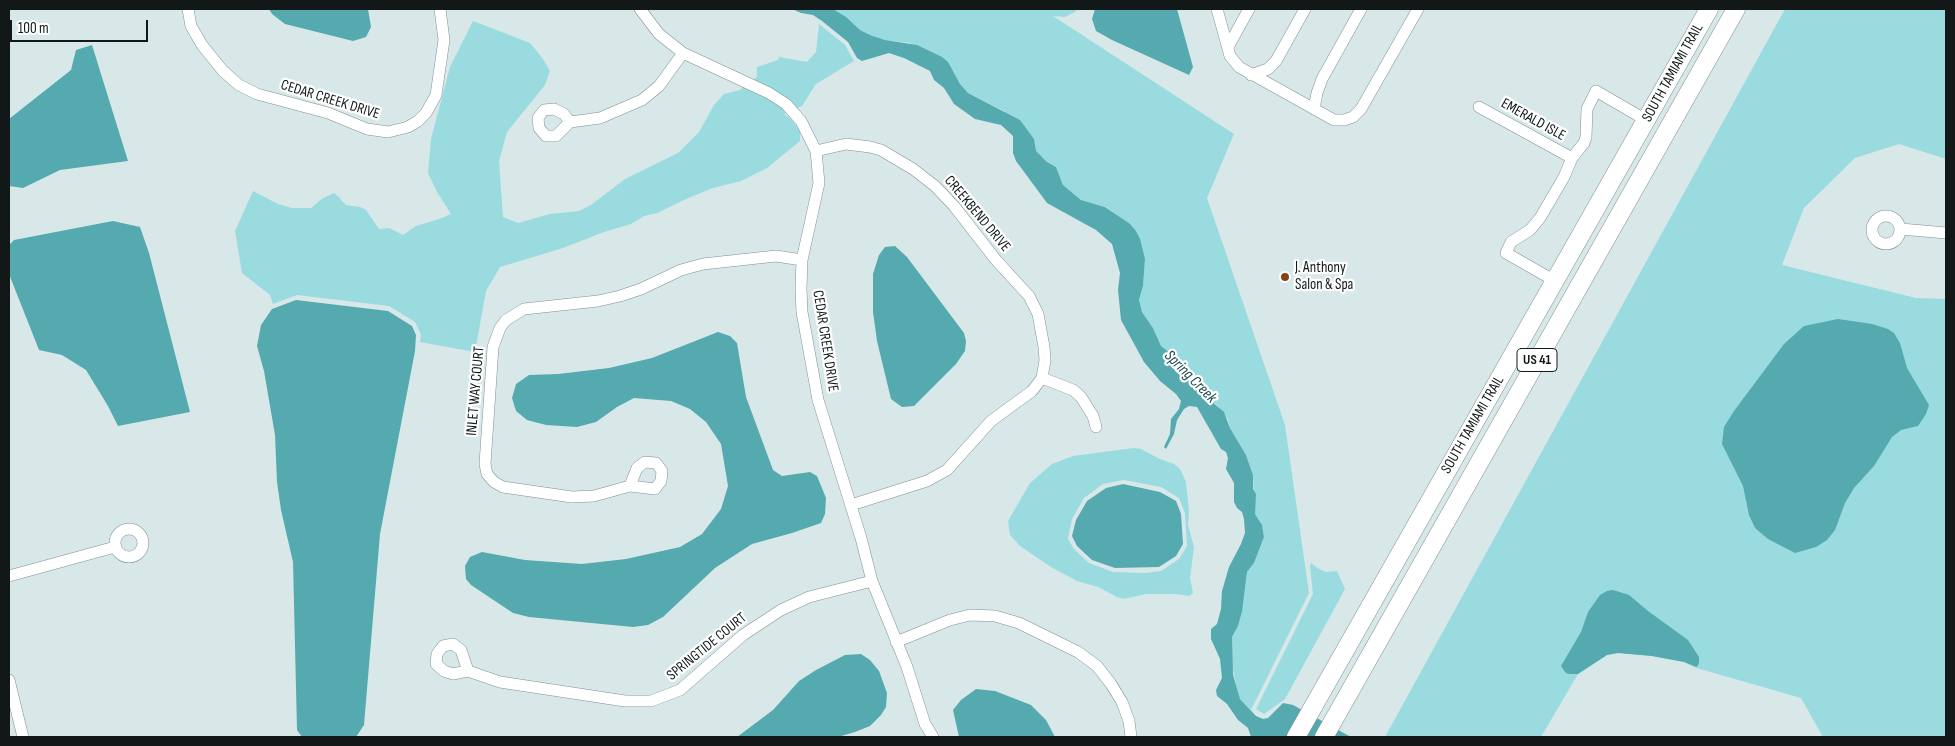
<!DOCTYPE html>
<style>
body{margin:0}
#map{position:relative;width:1955px;height:746px;overflow:hidden;background:#d8e8e9;font-family:"Sofia Sans Condensed",sans-serif}
canvas{display:block}
.frame{position:absolute;inset:0;border:10px solid #121818;pointer-events:none}
.scale{position:absolute;left:10px;top:20px;width:138px;height:22px;box-sizing:border-box;border:2px solid #121818;border-top:0;padding-left:6px;font-size:15px;line-height:18px;white-space:nowrap;color:#121818;-webkit-text-stroke:4px #fff;paint-order:stroke}
</style>
<div id="map">
<canvas width="1955" height="746"></canvas>
<div class="frame"></div>
<div class="scale">100 m</div>
</div>
<script>
const g = document.querySelector('canvas').getContext('2d');
g.lineJoin = 'round';
function fill(path, color) {
  g.fillStyle = color;
  g.fill(path, 'evenodd');
}
function toPath(rows) {
  const path = new Path2D();
  for (const r of rows) {
    if (r.length === 3) {
      path.moveTo(r[0] + r[2], r[1]);
      path.arc(r[0], r[1], r[2], 0, 2 * Math.PI);
      continue;
    }
    path.moveTo(r[0], r[1]);
    for (let i = 2; i < r.length; i += 2) path.lineTo(r[i], r[i + 1]);
  }
  return path;
}
function strokePath(path, color, width, dash) {
  g.strokeStyle = color;
  g.lineWidth = width;
  g.lineCap = dash ? 'butt' : 'round';
  g.setLineDash(dash || []);
  g.stroke(path);
}
function write(font, color, halo, rows, align = 'center') {
  g.font = font + ' "Sofia Sans Condensed",sans-serif';
  g.lineWidth = 4.5;
  g.setLineDash([]);
  g.textBaseline = 'middle';
  g.strokeStyle = halo;
  g.fillStyle = color;
  for (const [text, x, y, turn = 0] of rows) {
    g.save();
    g.translate(x, y);
    g.rotate((+turn || 0) * Math.PI / 180);
    g.textAlign = isNaN(turn) ? turn : align;
    if (halo) g.strokeText(text, 0, 0);
    g.fillText(text, 0, 0);
    g.restore();
  }
}
fill(toPath([
 [833,9,1077,9,1075,12,1065,17,1053,16,1234,134,1207,198,1285,425,1309,593,1251,710,1240,699,1237,690,1232,665,1231,644,1232,637,1238,626,1242,612,1247,572,1254,563,1264,537,1262,525,1255,514,1253,475,1246,455,1230,428,1228,419,1218,406,1192,385,1174,356,1161,346,1153,328,1142,312,1138,304,1139,300,1143,286,1145,259,1129,223,1106,207,1081,200,1063,185,1056,167,1047,162,1035,151,1034,145,1004,111,968,93,960,84,953,71,910,43,885,40,870,35,860,30],
 [1785,9,1946,9,1946,159,1899,144,1855,158,1804,208,1782,265,1916,298,1946,299,1946,737,1823,737,1801,698,1693,667,1684,662,1652,656,1618,653,1607,655,1578,674,1541,737,1385,737],
 [473,21,530,43,543,59,550,71,545,85,507,132,499,161,503,217,518,223,550,214,579,211,591,205,625,179,678,153,699,132,714,105,724,94,740,90,757,77,757,67,778,60,779,57,807,62,816,52,819,24,845,45,854,61,816,84,802,106,784,114,791,119,800,131,800,141,767,168,741,181,713,188,686,199,657,213,644,216,631,224,604,232,563,248,500,267,486,291,475,352,420,342,421,334,415,322,389,306,297,295,273,304,270,295,242,273,235,231,253,191,278,204,292,208,311,208,323,198,334,193,340,198,341,200,346,205,360,207,366,210,379,229,389,228,403,235,416,226,442,218,451,214,437,192,428,173,431,139,450,67],
 [1134,448,1141,449,1160,459,1174,464,1180,469,1186,482,1189,511,1188,525,1194,547,1190,578,1193,593,1189,596,1175,594,1146,594,1124,599,1117,597,1098,587,1077,581,1051,567,1020,546,1010,535,1008,521,1030,483,1052,464,1073,456],
 [1124,480,1161,487,1179,498,1185,513,1187,546,1179,559,1161,571,1145,573,1113,572,1089,563,1074,549,1068,539,1072,519,1084,498,1103,484],
 [1311,563,1319,569,1326,572,1337,571,1345,589,1285,699,1264,714,1256,709,1313,594,1310,566]
]), '#99dbdf');
fill(toPath([
 [269,9,368,9,371,27,366,37,353,41,285,24,272,14],
 [792,9,833,9,846,17,860,30,870,35,885,40,917,45,942,57,948,62,960,84,968,93,1020,120,1034,139,1036,151,1047,162,1056,167,1063,185,1081,200,1105,207,1129,223,1136,231,1140,239,1145,259,1143,286,1139,300,1142,312,1153,328,1161,346,1174,356,1192,385,1224,412,1230,428,1246,455,1253,475,1253,489,1256,494,1255,514,1262,525,1264,537,1254,563,1247,572,1242,612,1238,626,1232,637,1233,675,1240,699,1256,716,1263,719,1268,718,1283,703,1293,705,1351,737,1251,737,1248,728,1238,720,1227,704,1217,696,1216,690,1222,678,1220,659,1211,639,1211,629,1217,624,1221,609,1222,591,1229,567,1241,544,1245,533,1244,519,1242,512,1237,508,1234,502,1234,483,1226,469,1228,458,1226,452,1221,449,1197,407,1189,406,1184,409,1177,420,1174,434,1166,449,1164,447,1170,434,1171,419,1179,409,1181,401,1176,394,1160,381,1144,362,1121,320,1118,290,1120,273,1112,244,1096,230,1047,203,1016,161,1013,153,1013,136,1001,125,975,119,954,104,944,88,934,80,930,71,904,58,889,53,862,61,857,58,848,42,822,21,813,15,801,13],
 [1095,9,1177,9,1193,67,1189,75,1112,40,1096,31,1092,19],
 [92,45,128,161,60,170,23,188,9,186,9,119,71,70,76,50],
 [113,221,140,227,149,253,190,412,118,426,108,406,86,370,62,355,39,350,9,274,9,245,14,240],
 [895,246,907,257,964,333,966,341,965,351,956,364,914,406,902,407,891,399,877,341,873,312,873,274,879,255,885,247],
 [296,300,388,311,412,326,416,335,415,351,380,534,364,725,356,737,302,737,297,730,293,562,281,510,277,482,275,435,264,371,257,346,261,325,272,309],
 [1838,319,1872,324,1888,329,1894,333,1900,343,1907,368,1929,405,1926,414,1918,426,1901,430,1892,437,1874,466,1854,488,1845,503,1835,530,1827,540,1816,547,1795,553,1768,539,1755,528,1749,515,1743,486,1722,444,1724,427,1734,411,1784,344,1804,326],
 [718,332,730,336,737,343,746,397,773,470,782,476,810,472,817,476,826,498,825,514,821,523,792,533,752,544,715,568,663,617,648,625,633,627,529,617,513,613,471,585,466,579,465,566,470,557,482,552,525,560,582,564,626,559,680,547,702,534,721,509,728,486,721,444,706,422,690,409,671,401,634,398,617,407,596,422,577,427,546,425,527,420,516,411,512,398,516,384,529,375,558,374,609,368,652,358],
 [1123,484,1160,492,1176,501,1181,514,1183,544,1176,556,1159,567,1115,568,1092,560,1077,546,1072,536,1076,520,1087,501,1106,488],
 [1613,590,1629,595,1648,611,1688,640,1699,657,1699,663,1697,667,1684,662,1652,656,1618,653,1607,655,1578,674,1568,674,1565,672,1561,666,1581,632,1588,612,1600,595,1607,591],
 [861,654,870,660,879,671,887,693,886,707,881,715,870,726,855,732,838,737,737,737,773,710,799,681,816,670,845,655],
 [976,689,995,691,1031,705,1046,720,1055,737,959,737,953,710,961,700]
]), '#54aaaf');
const minor = toPath([
 [188,9,191,26,202,45,223,71,239,85,257,94,328,113,367,129,388,132,408,127,418,121,426,113,436,95,444,40,440,9],
 [640,9,659,34,683,53,769,93,786,104,801,121,816,151,819,183,802,260,801,289,802,312,818,400,861,538,872,581,907,667,925,724,933,737],
 [1217,9,1230,56,1239,67,1334,120,1344,120,1353,117,1361,109,1418,9],
 [1228,47,1249,9],
 [1251,75,1268,69,1276,61,1305,9],
 [1479,107,1572,158],
 [554,109,564,114,570,122,556,136,546,136,539,128,538,118,544,110,554,109],
 [1314,109,1317,93,1322,79,1361,9],
 [570,122,600,118,642,100,659,86,683,53],
 [816,151,846,144,870,147,881,150,913,169,935,186,954,206,996,260,1029,296,1038,314,1044,347,1045,360,1042,378,1032,391,991,421,947,470,927,481,851,505],
 [1886,230,14],
 [1901,229,1946,233],
 [1555,281,1506,253,1511,242,1530,230,1540,218,1564,177,1572,158,1584,143,1586,137,1587,109,1596,91,1646,120],
 [1042,378,1073,390,1081,397,1093,416,1096,427],
 [645,462,656,463,662,471,661,481,655,489,630,486,637,468,645,462],
 [630,486,594,496,572,497,503,487,494,482,487,474,485,464,493,347,500,328,506,320,524,309,598,301,620,296,641,289,681,270,703,264,776,256,802,260],
 [129,543,14],
 [9,576,115,547],
 [896,642,950,620,970,615,995,616,1019,623,1078,652,1097,666,1111,684,1122,702,1129,721,1131,737],
 [453,644,461,650,468,671,453,674,444,671,436,664,437,654,443,646,453,644],
 [468,671,500,682,625,701,651,701,680,690,743,635,781,610,809,597,872,581],
 [9,680,23,737]
]);
const primary = toPath([
 [1296,737,1709,9],
 [1324,737,1736,9]
]);
strokePath(minor, '#819091', 12);
strokePath(primary, '#819091', 19);
strokePath(minor, '#fff', 11);
strokePath(primary, '#fff', 18);
for (const [x, y, r, color] of [
 [1285,277,5,"#864315"]
]) {
  const dot = new Path2D();
  dot.arc(x, y, r, 0, 2 * Math.PI);
  g.fillStyle = color;
  g.fill(dot);
  strokePath(dot, '#fff', 2);
}
for (const [x, y, w] of [
 [1537,360,40]
]) {
  const box = new Path2D();
  box.roundRect(x - w / 2, y - 11.5, w, 23, 4);
  g.fillStyle = '#fff';
  g.fill(box);
  strokePath(box, '#121818', 1);
}
write('bold 14px', '#121818', null, [
 ["US 41",1537,360]
]);
write('15px', '#121818', '#fff', [
 ["SOUTH TAMIAMI TRAIL",1673,73,-61],
 ["CEDAR CREEK DRIVE",330,100,17],
 ["EMERALD ISLE",1533,120,29],
 ["CREEKBEND DRIVE",977,214,50],
 ["CEDAR CREEK DRIVE",825,341,81],
 ["INLET WAY COURT",476,391,-85],
 ["SOUTH TAMIAMI TRAIL",1473,425,-60],
 ["SPRINGTIDE COURT",707,647,-39]
]);
write('15px', '#121818', '#fff', [
 ["J. Anthony",1295,268],
 ["Salon & Spa",1295,285]
], 'left');
write('italic 16px', '#244d4f', '#fff', [
 ["Spring Creek",1190,377,45]
]);
</script>
